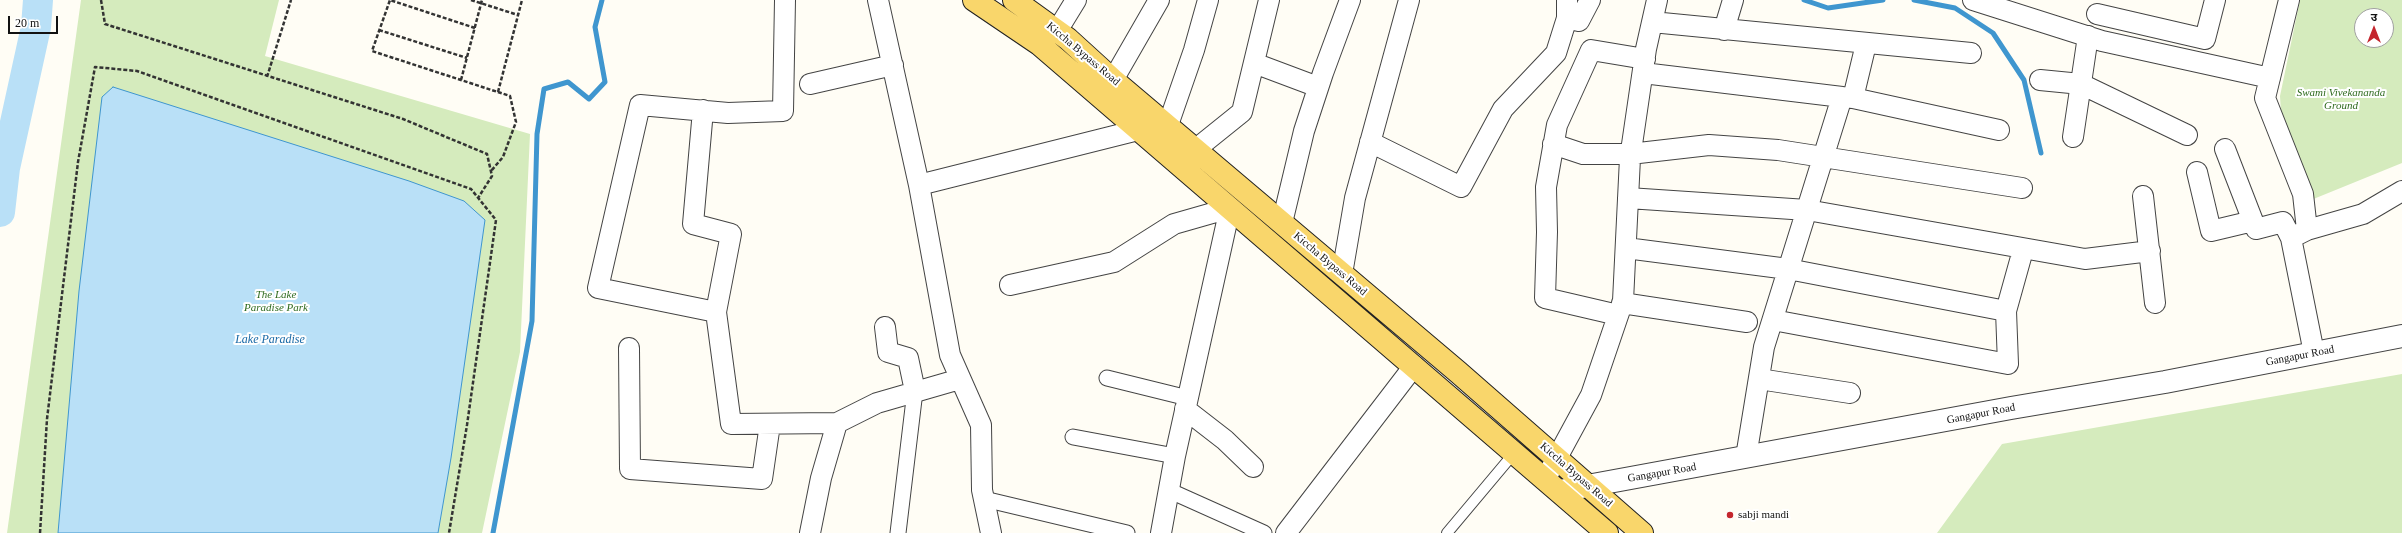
<!DOCTYPE html>
<meta charset="utf-8">
<style>
body{margin:0}
#map{position:relative;width:2402px;height:533px;overflow:hidden;background:#fffdf5;font-family:"Times New Roman","Noto Sans Devanagari",serif}
canvas{display:block}
.north{position:absolute;left:2354px;top:8px;width:40px;height:40px;box-sizing:border-box;background:#fff;border:1px solid #a0a0a0;border-radius:50%;rotate:0deg;font-size:11px;font-weight:700;line-height:16px;text-align:center;color:#111}
.north::after{content:'';display:block;margin:auto;width:14px;height:18px;background:#c4262e;clip-path:polygon(50% 0,100% 100%,50% 72%,0 100%)}
.scale{position:absolute;left:8px;top:16px;width:50px;height:18px;box-sizing:border-box;border:2px solid #111;border-top:0;padding-left:5px;font-size:12px;line-height:14px;white-space:nowrap;color:#111;-webkit-text-stroke:3px #fff;paint-order:stroke}
</style>
<div id="map">
<canvas width="2402" height="533"></canvas>
<div class="north">उ</div>
<div class="scale">20 m</div>
</div>
<script>
const g = document.querySelector('canvas').getContext('2d');
g.lineJoin = 'round';
function fill(path, color) {
  g.fillStyle = color;
  g.fill(path, 'evenodd');
}
function toPath(rows) {
  const path = new Path2D();
  for (const r of rows) {
    path.moveTo(r[0], r[1]);
    for (let i = 2; i < r.length; i += 2) path.lineTo(r[i], r[i + 1]);
  }
  return path;
}
function strokePath(path, color, width, dash) {
  g.strokeStyle = color;
  g.lineWidth = width;
  g.lineCap = dash ? 'butt' : 'round';
  g.setLineDash(dash || []);
  g.stroke(path);
}
function write(font, color, halo, rows, align = 'center') {
  g.font = font + ' "Times New Roman",serif';
  g.lineWidth = 4;
  g.setLineDash([]);
  g.textBaseline = 'middle';
  g.strokeStyle = halo;
  g.fillStyle = color;
  for (const [text, x, y, turn = 0] of rows) {
    g.save();
    g.translate(x, y);
    g.rotate((+turn || 0) * Math.PI / 180);
    g.textAlign = isNaN(turn) ? turn : align;
    if (halo) g.strokeText(text, 0, 0);
    g.fillText(text, 0, 0);
    g.restore();
  }
}
fill(toPath([
 [81,0,279,0,265,56,530,134,520,352,482,533,7,533],
 [2300,0,2402,0,2402,163,2311,200,2281,112,2280,96],
 [2362,16,2386,16,2386,40,2362,40],
 [2402,374,2402,533,1937,533,2002,444]
]), '#d5ebbd');
const water = toPath([
 [113,87,409,181,464,201,485,220,451,458,438,533,58,533,79,291,102,97,113,87]
]);
fill(water, '#b9e0f7');
strokePath(water, '#3f96cf', 1);
strokePath(toPath([
 [1804,0,1828,8,1883,0],
 [1914,0,1955,8,1993,33,2024,80,2041,153],
 [493,533,532,321,537,134,544,89,568,82,589,99,605,82,595,27,602,0]
]), '#3f96cf', 5);
strokePath(toPath([
 [0,212,5,168,36,27,38,0]
]), '#b9e0f7', 30);
const service = toPath([
 [1447,533,1515,452]
]);
const pedestrian = toPath([
 [1107,378,1188,398],
 [1073,437,1175,456],
 [1168,490,1264,533],
 [984,499,1127,533],
 [898,533,915,391]
]);
const minor = toPath([
 [785,0,783,111,728,113,640,105,598,288,716,312,731,424,837,423,877,403,960,379],
 [878,0,919,185,950,355,981,425,982,490,991,533],
 [1973,0,2102,41,2270,78],
 [2289,0,2265,98,2303,194,2307,230,2291,238,2314,353],
 [2097,14,2205,39,2215,0],
 [1567,18,1579,21,1590,0],
 [1652,22,1971,53],
 [1724,30,1733,0],
 [1057,31,1076,0],
 [1254,63,1318,87],
 [1643,73,1842,97],
 [1113,80,1159,0],
 [2040,80,2081,84,2187,135],
 [810,84,893,65],
 [1853,98,1999,130],
 [703,110,693,224,731,234,716,312],
 [1168,125,1194,50,1208,0],
 [2073,137,2088,36],
 [1370,142,1461,187,1503,109,1556,53,1567,18,1567,0],
 [1553,144,1583,154,1630,154,1709,145,1778,150,2022,188],
 [1196,149,1242,112,1269,0],
 [2225,149,2256,229,2283,222,2291,238],
 [2197,172,2211,231,2253,221],
 [919,185,1138,130],
 [2143,196,2155,303],
 [1628,198,1807,210,2085,259,2150,251],
 [1282,223,1304,131,1323,73,1350,0],
 [2307,230,2363,214,2402,191],
 [1626,248,1788,269,2006,311],
 [1342,274,1355,198,1409,0],
 [1010,285,1114,262,1174,224,1230,208,1175,456,1161,533],
 [1622,303,1747,322],
 [1618,315,1545,298,1547,232,1546,187,1557,125,1591,50,1645,59],
 [1773,320,2008,364,2006,311,2023,250],
 [885,327,888,352,908,358,915,391],
 [629,348,630,469,762,479,770,424],
 [1759,379,1850,393],
 [1185,409,1225,440,1253,467],
 [1746,457,1764,347,1842,97,1853,98,1866,44],
 [1546,478,1591,395,1623,301,1630,158,1646,49,1657,0],
 [810,533,821,478,837,423],
 [1286,533,1414,366]
]);
const tertiary = toPath([
 [1560,491,2011,408,2165,382,2402,336]
]);
const primary = toPath([
 [974,0,1039,44,1607,533],
 [1014,0,1068,39,1113,80,1458,372,1642,533]
]);
strokePath(service, '#444', 12);
strokePath(pedestrian, '#444', 17);
strokePath(minor, '#444', 22);
strokePath(tertiary, '#444', 24);
strokePath(primary, '#222', 24);
strokePath(toPath([
 [101,0,105,24,403,119,487,154,492,176,478,198],
 [471,0,518,15],
 [475,28,390,0,372,51,510,96,516,122,503,157,491,171],
 [379,30,467,58],
 [267,77,291,0],
 [461,80,482,0],
 [498,92,522,0],
 [40,533,47,419,78,162,95,67,137,71,471,189,496,220,467,425,449,533]
]), '#333', 2.5, [4, 2]);
strokePath(service, '#fff', 10);
strokePath(pedestrian, '#fff', 15);
strokePath(minor, '#fff', 20);
strokePath(tertiary, '#fff', 22);
strokePath(primary, '#f9d66b', 22);
for (const [x, y, r, color] of [
 [1730,515,4,"#c4262e"]
]) {
  const dot = new Path2D();
  dot.arc(x, y, r, 0, 2 * Math.PI);
  g.fillStyle = color;
  g.fill(dot);
  strokePath(dot, '#fff', 1.5);
}
write('11px', '#111', '#fff', [
 ["Kiccha Bypass Road",1083,54,40],
 ["Kiccha Bypass Road",1330,264,40],
 ["Gangapur Road",2300,356,-11],
 ["Gangapur Road",1981,414,-11],
 ["Gangapur Road",1662,473,-10],
 ["Kiccha Bypass Road",1576,475,41]
]);
write('italic 11px', '#2f6b1f', '#fff', [
 ["Swami Vivekananda",2341,93],
 ["Ground",2341,106],
 ["The Lake",276,295],
 ["Paradise Park",276,308]
]);
write('11px', '#111', '#fff', [
 ["sabji mandi",1738,515]
], 'left');
write('italic 12px', '#1768a6', '#fff', [
 ["Lake Paradise",270,340]
]);
</script>
